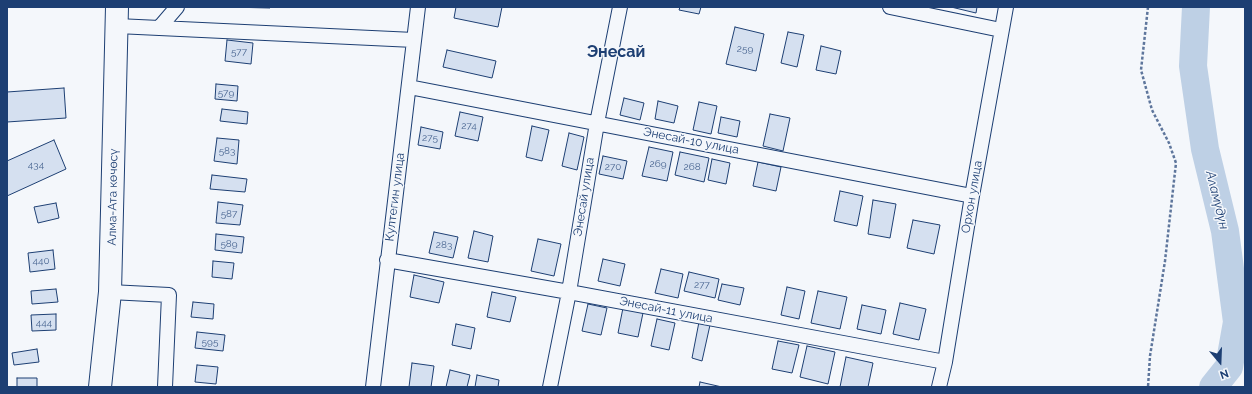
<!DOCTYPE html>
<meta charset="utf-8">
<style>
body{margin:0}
#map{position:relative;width:1252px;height:394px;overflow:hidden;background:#f4f7fb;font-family:Raleway,sans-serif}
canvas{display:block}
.frame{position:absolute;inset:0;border:8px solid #1d3f73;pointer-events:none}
.north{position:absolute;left:1200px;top:342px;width:40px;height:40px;-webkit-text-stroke:3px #f4f7fb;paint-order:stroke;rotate:161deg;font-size:11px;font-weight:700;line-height:16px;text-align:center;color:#1d3f73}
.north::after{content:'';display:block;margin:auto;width:14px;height:18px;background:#1d3f73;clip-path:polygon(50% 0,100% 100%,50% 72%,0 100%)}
</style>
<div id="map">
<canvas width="1252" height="394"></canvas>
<div class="frame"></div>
<div class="north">N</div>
</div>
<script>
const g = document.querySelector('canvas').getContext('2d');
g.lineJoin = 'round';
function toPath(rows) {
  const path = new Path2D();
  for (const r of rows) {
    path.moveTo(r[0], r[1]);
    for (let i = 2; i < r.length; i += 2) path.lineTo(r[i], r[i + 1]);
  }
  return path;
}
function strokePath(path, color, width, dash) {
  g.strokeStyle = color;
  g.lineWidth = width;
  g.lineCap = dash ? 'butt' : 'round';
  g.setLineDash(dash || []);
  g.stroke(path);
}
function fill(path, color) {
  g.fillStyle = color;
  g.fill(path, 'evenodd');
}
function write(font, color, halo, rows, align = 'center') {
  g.font = font + ' Raleway,sans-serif';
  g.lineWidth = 3;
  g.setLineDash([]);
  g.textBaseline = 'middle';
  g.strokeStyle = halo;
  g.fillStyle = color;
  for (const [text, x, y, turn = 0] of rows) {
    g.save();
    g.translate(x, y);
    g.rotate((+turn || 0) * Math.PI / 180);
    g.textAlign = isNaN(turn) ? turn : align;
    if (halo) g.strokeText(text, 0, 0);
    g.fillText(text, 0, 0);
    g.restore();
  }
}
strokePath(toPath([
 [1196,7,1193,66,1205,149,1225,231,1237,322,1229,367,1213,387]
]), '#bed0e5', 28);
const building = toPath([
 [228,7,270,7,270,8,228,7],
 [456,7,502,7,498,27,454,18,456,7],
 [680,7,701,7,699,14,679,10,680,7],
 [951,7,977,7,976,13,951,7],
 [735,27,764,34,756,71,726,64,735,27],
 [788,32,804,35,797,67,781,63,788,32],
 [227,40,253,43,251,64,225,61,227,40],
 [821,46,841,51,836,74,816,70,821,46],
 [447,50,496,61,492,78,443,67,447,50],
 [216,84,238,86,237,101,215,99,216,84],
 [64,88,66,118,7,122,7,92,64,88],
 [624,98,644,103,640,120,620,115,624,98],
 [658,101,678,106,674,123,655,119,658,101],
 [699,102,717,106,711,134,693,130,699,102],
 [222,109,248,112,247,124,220,121,222,109],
 [460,112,483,117,478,141,455,136,460,112],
 [770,114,790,118,783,151,763,146,770,114],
 [721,117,740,121,737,137,718,133,721,117],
 [532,126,549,130,542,161,526,157,532,126],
 [421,127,443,132,440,149,418,145,421,127],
 [569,133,584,137,577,170,562,166,569,133],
 [217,138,239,140,237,164,214,161,217,138],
 [54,140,66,169,7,196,7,161,54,140],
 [649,147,673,152,667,181,642,176,649,147],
 [680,152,709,158,704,182,675,175,680,152],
 [603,156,627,161,623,179,599,174,603,156],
 [712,159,730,163,726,184,708,180,712,159],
 [758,162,781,167,776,191,753,186,758,162],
 [212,175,247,179,245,192,210,189,212,175],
 [840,191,863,196,857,226,834,221,840,191],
 [873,200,896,204,890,238,868,234,873,200],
 [218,202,243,205,240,225,216,223,218,202],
 [56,203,59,218,38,223,34,207,56,203],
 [913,220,940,225,934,254,907,248,913,220],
 [474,231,493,236,488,262,468,258,474,231],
 [434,232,458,237,453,258,429,253,434,232],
 [216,234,244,237,242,253,215,250,216,234],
 [538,239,561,244,554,276,531,271,538,239],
 [53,250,55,269,30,272,28,253,53,250],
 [603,259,625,264,620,286,598,281,603,259],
 [213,261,234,263,232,279,212,277,213,261],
 [661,269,683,274,678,298,655,293,661,269],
 [689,272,719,279,715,298,684,291,689,272],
 [414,275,444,282,439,303,410,297,414,275],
 [722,284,744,288,740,305,718,300,722,284],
 [787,287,805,291,799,319,781,315,787,287],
 [56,289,58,302,32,304,31,291,56,289],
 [818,291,847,297,840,329,811,323,818,291],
 [492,292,516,297,510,322,487,317,492,292],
 [193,302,214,304,213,319,191,317,193,302],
 [900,303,926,309,919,340,893,334,900,303],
 [588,304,607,308,601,335,582,331,588,304],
 [862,305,886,310,881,334,857,329,862,305],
 [623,308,643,313,638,337,618,333,623,308],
 [56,314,56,330,32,331,31,315,56,314],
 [657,319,675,323,669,350,651,346,657,319],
 [699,322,710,325,702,361,692,358,699,322],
 [456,324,475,328,471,349,452,345,456,324],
 [197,332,225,335,223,351,195,348,197,332],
 [778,341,799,345,792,373,772,369,778,341],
 [807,346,835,352,828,384,800,377,807,346],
 [37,349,39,362,14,365,12,353,37,349],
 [846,357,873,363,868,387,840,387,846,357],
 [412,363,434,366,431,387,409,387,412,363],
 [197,365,218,367,216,384,195,382,197,365],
 [450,370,470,375,467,387,446,387,450,370],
 [477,375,499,380,498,387,475,387,477,375],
 [17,378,37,378,37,387,17,387,17,378],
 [700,382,722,387,699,387,700,382]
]);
fill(building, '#d5e0f0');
strokePath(building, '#1d3f73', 1);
const minor = toPath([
 [890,7,1001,30],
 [117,26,414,40],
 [159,28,177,7],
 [409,87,972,196],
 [387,260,569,292,945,362],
 [110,292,169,295,165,387],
 [373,387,418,7],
 [550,387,569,292,597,123,620,7],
 [939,387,945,362,972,196,1006,7]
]);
const primary = toPath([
 [100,387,110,292,117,7]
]);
strokePath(minor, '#1d3f73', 16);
strokePath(primary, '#1d3f73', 24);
strokePath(toPath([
 [1148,7,1141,70,1152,110,1169,143,1176,163,1165,261,1150,356,1148,387]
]), '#5e769c', 2.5, [3, 2]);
strokePath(minor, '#f4f7fb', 14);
strokePath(primary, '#f4f7fb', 22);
write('10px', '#4b6792', null, [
 ["259",745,49],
 ["577",239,52],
 ["579",226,93],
 ["274",469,126],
 ["275",430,138],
 ["583",227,151],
 ["269",658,164],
 ["434",36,165],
 ["270",613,167],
 ["268",692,167],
 ["587",229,214],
 ["589",229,244],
 ["283",444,245],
 ["440",41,261],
 ["277",702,285],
 ["444",44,323],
 ["595",210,342]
]);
write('12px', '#1d3f73', '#f4f7fb', [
 ["Энесай-10 улица",691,141,11],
 ["Алма-Ата көчөсү",113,197,-89],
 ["Култегин улица",395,197,-83],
 ["Энесай улица",584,197,-81],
 ["Орхон улица",972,197,-80],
 ["Энесай-11 улица",666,310,11]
]);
write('italic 13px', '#1d3f73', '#f4f7fb', [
 ["Аламүдүн",1217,200,76]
]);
write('bold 16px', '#1d3f73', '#f4f7fb', [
 ["Энесай",616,52]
]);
</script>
